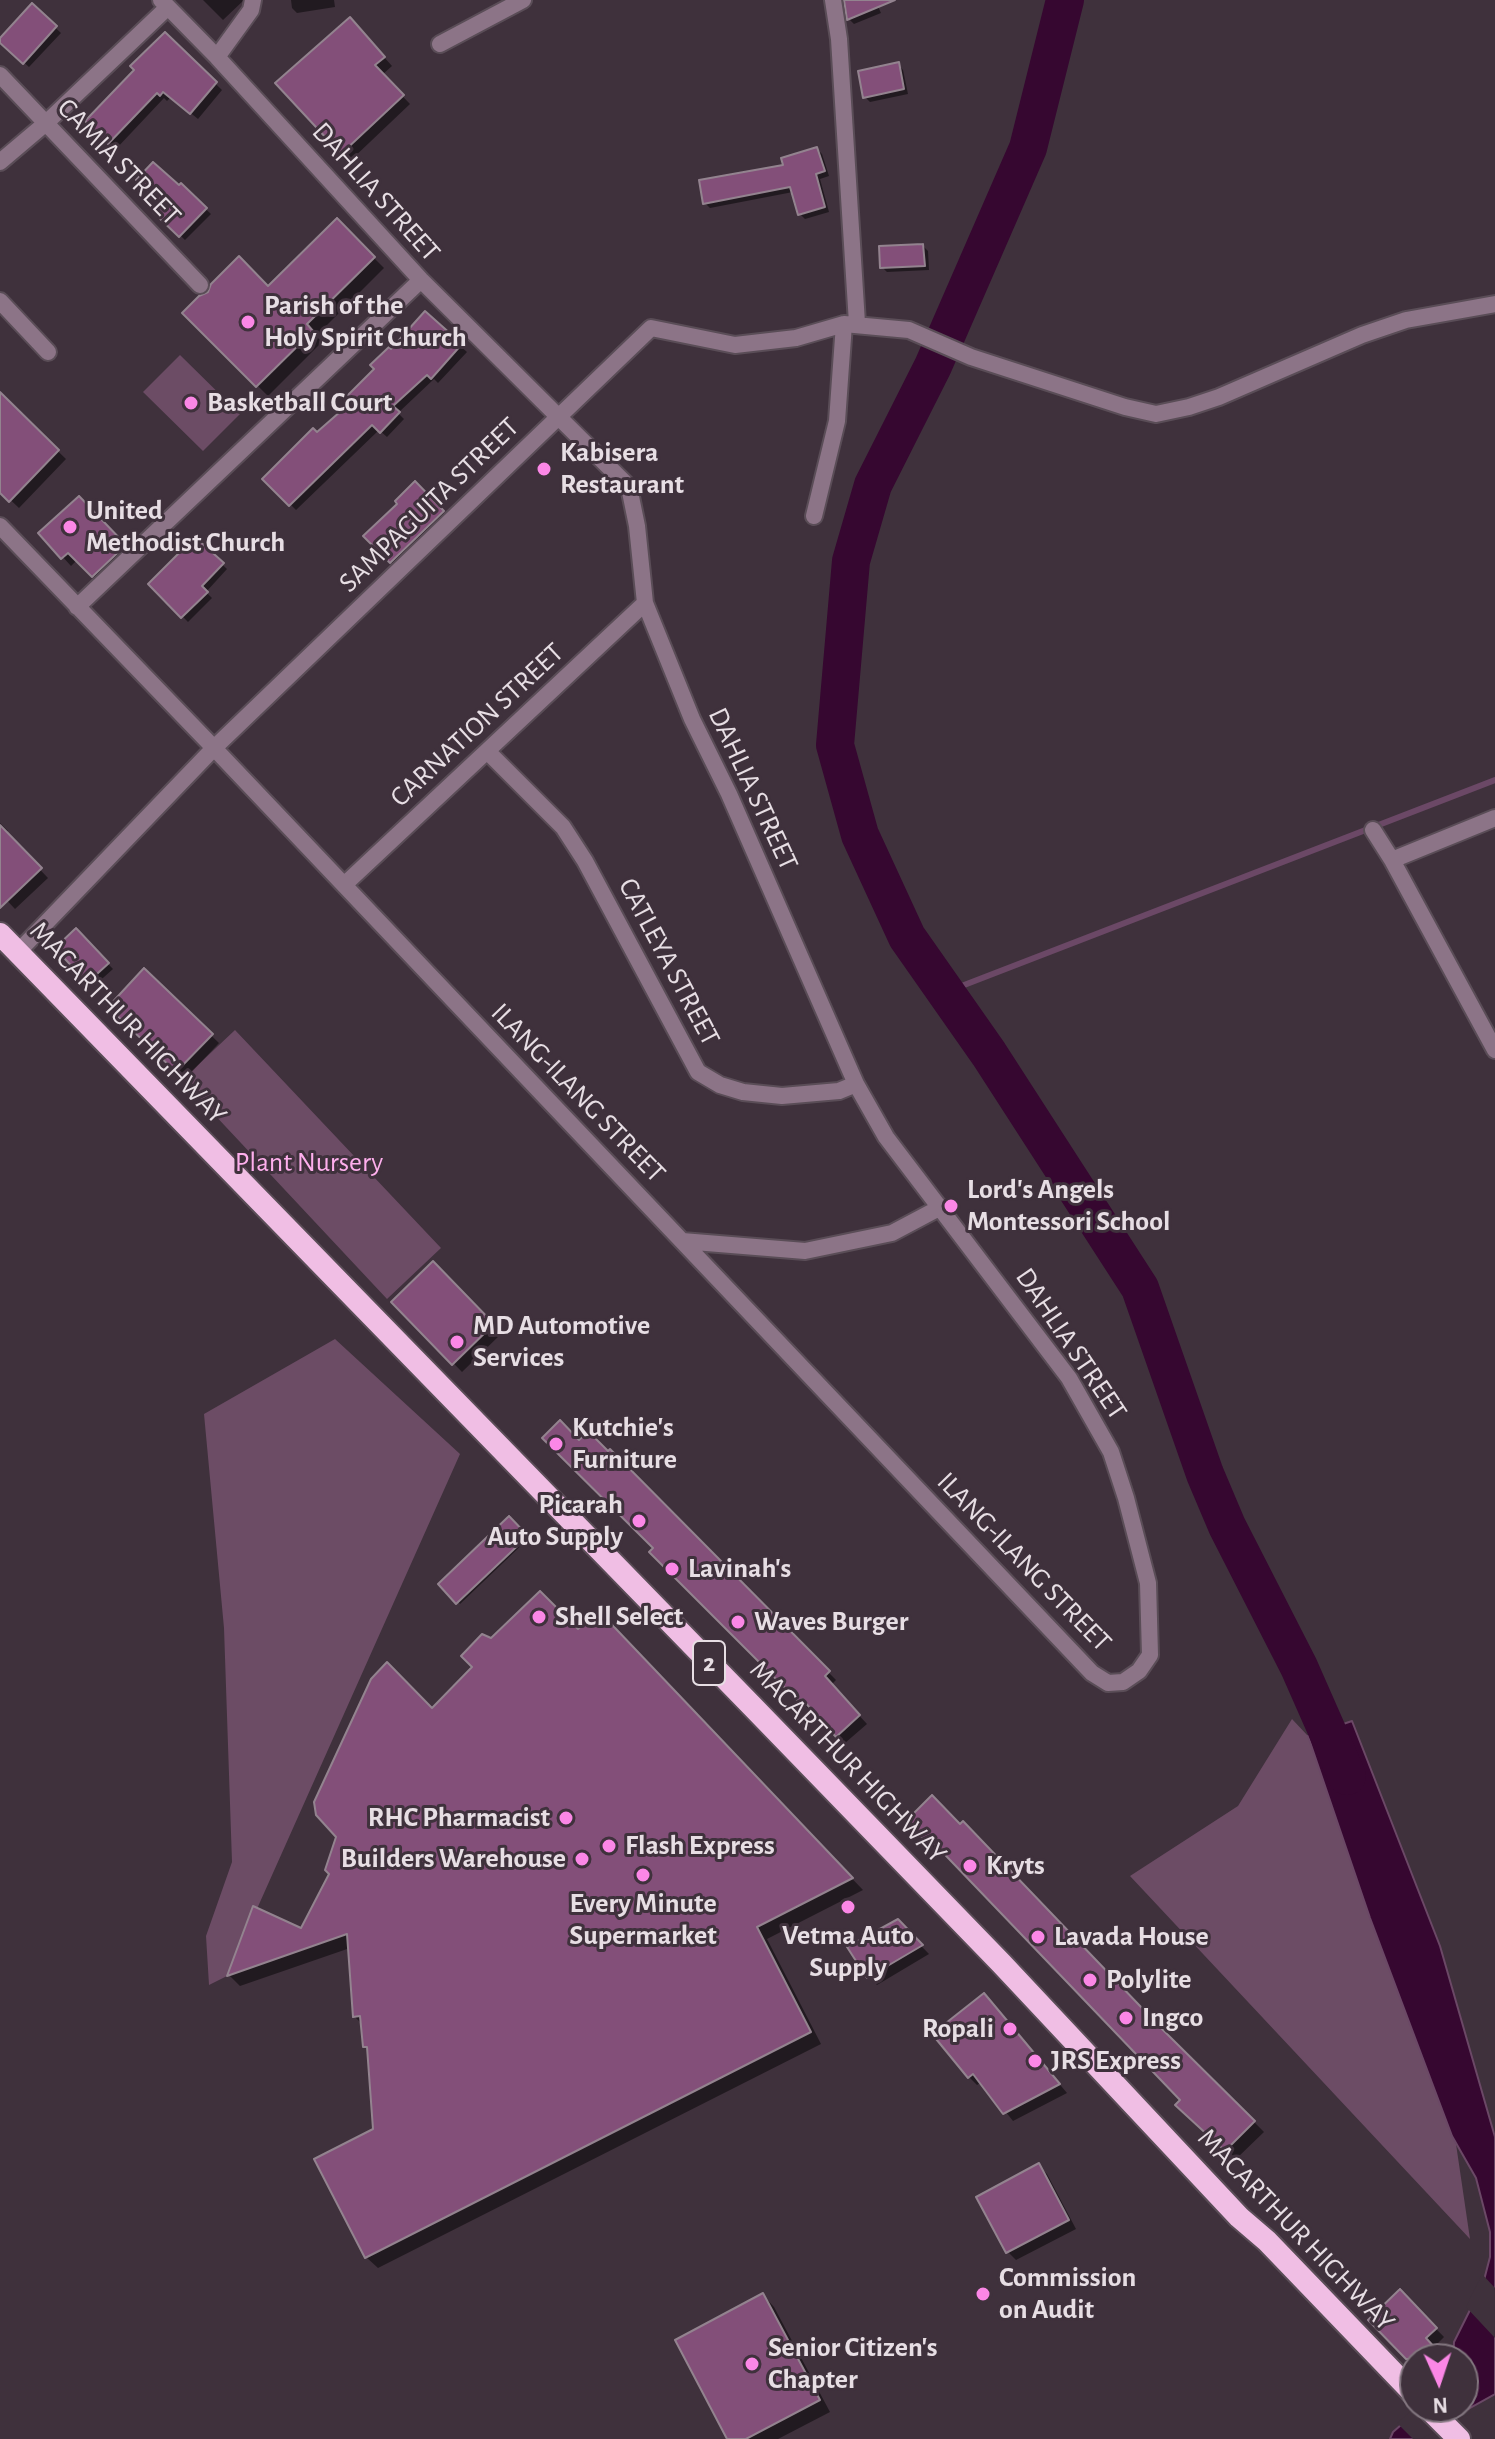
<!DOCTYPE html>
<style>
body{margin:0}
#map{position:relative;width:1495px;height:2439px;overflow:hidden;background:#3f313c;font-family:"Alegreya Sans",sans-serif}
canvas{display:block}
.north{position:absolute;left:1399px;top:2343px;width:80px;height:80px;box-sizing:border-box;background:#3f313c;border:2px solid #82767f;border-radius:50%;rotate:177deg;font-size:22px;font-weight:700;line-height:32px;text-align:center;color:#e7dee4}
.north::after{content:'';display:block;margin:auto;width:28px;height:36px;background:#fb87e6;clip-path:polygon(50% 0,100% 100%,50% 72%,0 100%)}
</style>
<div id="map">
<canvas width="1495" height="2439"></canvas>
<div class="north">N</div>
</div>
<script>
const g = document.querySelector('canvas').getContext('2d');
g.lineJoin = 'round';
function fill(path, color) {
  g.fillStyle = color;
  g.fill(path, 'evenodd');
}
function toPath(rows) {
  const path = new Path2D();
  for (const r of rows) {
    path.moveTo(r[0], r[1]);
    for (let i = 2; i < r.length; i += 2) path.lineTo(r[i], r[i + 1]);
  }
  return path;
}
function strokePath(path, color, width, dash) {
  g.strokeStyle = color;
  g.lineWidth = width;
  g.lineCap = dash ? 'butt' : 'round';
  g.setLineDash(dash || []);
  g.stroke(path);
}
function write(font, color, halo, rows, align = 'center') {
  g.font = font + ' "Alegreya Sans",sans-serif';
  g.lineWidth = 6;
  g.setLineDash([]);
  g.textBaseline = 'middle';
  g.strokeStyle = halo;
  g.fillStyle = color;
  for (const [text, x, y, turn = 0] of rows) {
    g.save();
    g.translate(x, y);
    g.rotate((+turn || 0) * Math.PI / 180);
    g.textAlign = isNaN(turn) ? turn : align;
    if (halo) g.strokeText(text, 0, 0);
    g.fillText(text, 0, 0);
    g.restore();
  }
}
fill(toPath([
 [180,355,240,414,203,451,143,392],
 [235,1030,441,1248,387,1299,182,1080],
 [335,1339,460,1454,227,1976,209,1985,206,1936,232,1862,224,1628,204,1414],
 [1292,1719,1308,1736,1370,1918,1456,2144,1470,2239,1130,1876,1238,1806]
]), '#6c4c65');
const water = toPath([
 [1352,1721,1440,1946,1495,2137,1495,2394,1414,2439,1390,2439,1393,2432,1409,2418,1463,2407,1463,2359,1453,2359,1454,2342,1483,2284,1490,2257,1490,2232,1476,2178,1452,2136,1370,1918,1308,1736,1352,1721]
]);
fill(water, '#360730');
strokePath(water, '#6b4866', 2);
fill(toPath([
 [1482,2274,1495,2288,1495,2338,1466,2307],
 [1463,2404,1471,2413,1421,2439,1413,2439,1397,2423,1416,2407,1463,2407]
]), '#3f313c');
fill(toPath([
 [203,0,244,0,223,20],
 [291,0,334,0,335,7,297,13,292,8],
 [846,0,875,0,881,13,854,24,849,19],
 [32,6,61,33,29,67,0,41],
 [358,28,392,66,382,75,410,104,350,161,278,83],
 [165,35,222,90,198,119,171,97,167,101,164,98,116,149,87,121,136,70],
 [898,64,903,70,908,94,870,102,865,97],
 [817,149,822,154,829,176,820,179,829,212,805,219,800,214,793,192,710,208,705,203],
 [181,186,211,214,185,240,156,212],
 [337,221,384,268,316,336,322,342,268,396,184,313,268,288],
 [923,246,928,251,929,270,887,272,882,267],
 [425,314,467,352,438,383,434,379,398,413,404,419,387,437,379,430,296,510,265,479,352,404,376,369],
 [8,403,66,459,19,508,0,490,0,410],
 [415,484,448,518,396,567,366,536,400,504],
 [79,498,133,555,102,584,77,560,71,566,41,533],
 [195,539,227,569,206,592,212,598,188,622,151,584],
 [0,823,8,831,5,833,48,878,15,909,0,893],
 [76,931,113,969,94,986,57,948],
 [144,971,219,1043,185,1079,110,1007],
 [433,1264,501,1334,462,1372,394,1302],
 [579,1442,608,1454,610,1452,836,1680,831,1685,867,1724,845,1743,810,1706,808,1708,651,1552,656,1548],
 [509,1519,528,1539,460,1604,441,1584],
 [598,1613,863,1890,767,1939,821,2044,378,2268,366,2257,375,2131,369,2051,365,2047,363,2025,354,2016,350,1948,240,1986,229,1975,302,1931,432,1711,475,1667,491,1641,578,1632],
 [932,1798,1264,2132,1236,2159,939,1845,935,1849,908,1821],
 [898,1922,929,1954,877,1985,869,1977],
 [992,2004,1067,2093,1013,2121,982,2082,977,2085,969,2077],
 [1039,2166,1047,2174,1076,2229,1016,2260,1008,2252],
 [1400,2292,1444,2337,1433,2348,1442,2359,1415,2359,1415,2366,1371,2320],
 [763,2295,774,2307,830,2412,778,2439,729,2439]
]), '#0007');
strokePath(toPath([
 [946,992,1495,780]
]), '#6b4866', 6);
strokePath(toPath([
 [1065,0,1028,148,933,366,873,485,851,561,835,745,860,835,907,937,989,1054,1140,1288,1205,1474,1227,1526,1299,1667,1347,1776]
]), '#360730', 38);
const building = toPath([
 [844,0,895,0,847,20,844,0],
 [32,3,57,26,23,64,0,43,0,38,32,3],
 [350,17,385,57,375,65,404,95,341,154,275,83,350,17],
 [165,32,217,82,190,114,163,92,160,96,157,93,108,144,85,121,134,70,130,66,165,32],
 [899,62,904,89,863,98,858,71,899,62],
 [817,147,825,171,816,174,825,207,798,215,790,187,703,204,699,180,783,165,781,158,817,147],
 [153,162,179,185,181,183,207,208,179,237,153,212,162,203,136,180,153,162],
 [337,218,375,257,307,324,313,331,256,387,182,313,199,296,208,292,211,284,239,256,268,286,337,218],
 [923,244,925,266,880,268,879,246,923,244],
 [425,311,462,344,431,379,427,375,393,406,400,412,380,433,372,425,289,506,262,479,313,428,317,432,349,404,344,399,374,369,370,365,389,347,391,349,425,311],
 [0,392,59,450,9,502,0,493,0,392],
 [415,481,444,511,390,563,363,536,397,504,395,501,415,481],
 [79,496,126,545,92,577,68,553,61,559,38,533,79,496],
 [195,537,224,563,202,586,208,592,181,618,148,584,195,537],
 [0,825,42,868,0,908,0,825],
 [76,928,109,963,87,983,55,948,76,928],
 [144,968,213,1034,176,1072,108,1007,144,968],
 [433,1261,494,1324,452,1365,391,1302,433,1261],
 [560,1420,579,1440,588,1431,608,1451,610,1449,830,1671,825,1676,860,1715,836,1737,802,1699,799,1702,649,1552,653,1548,542,1438,560,1420],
 [509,1516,528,1536,456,1604,438,1584,509,1516],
 [540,1591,578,1629,598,1610,853,1878,757,1927,811,2032,365,2258,314,2159,373,2129,367,2047,363,2047,360,2016,353,2017,347,1934,227,1976,253,1906,301,1928,329,1874,325,1870,336,1837,316,1815,314,1802,371,1679,387,1662,432,1708,472,1667,461,1656,482,1634,491,1638,540,1591],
 [932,1795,960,1824,963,1821,1163,2030,1255,2121,1225,2151,1175,2105,1180,2100,928,1837,924,1840,906,1821,932,1795],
 [898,1919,923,1945,867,1978,847,1947,898,1919],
 [984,1993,1060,2084,1003,2114,973,2074,968,2078,932,2034,984,1993],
 [1039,2163,1069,2220,1006,2253,976,2197,1039,2163],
 [1400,2289,1437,2328,1426,2338,1436,2349,1425,2359,1406,2359,1368,2320,1400,2289],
 [763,2293,820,2400,746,2439,727,2439,675,2340,763,2293]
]);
fill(building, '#834f79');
strokePath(building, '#93838f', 2);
const minor = toPath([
 [833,0,839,39,857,323],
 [440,44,523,0],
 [217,57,251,10,253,0],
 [0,75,200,285],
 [0,162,46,123,168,7],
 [0,301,48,352],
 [814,516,837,421,844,324],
 [0,526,214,748,1092,1673,1108,1683,1123,1682,1139,1671,1150,1655,1148,1583,1126,1498,1111,1452,1069,1378,886,1137,856,1084,729,794,692,719,645,603,637,526,629,487,421,280,217,57,161,0],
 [77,607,421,280],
 [488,752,563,827,585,861,698,1072,720,1085,743,1092,782,1096,839,1091,856,1084],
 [1373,830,1392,860,1495,1050],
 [1392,860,1495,818],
 [344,885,645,603],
 [18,952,214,748,651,328,735,345,796,338,844,324,909,330,971,357,1125,407,1156,414,1189,407,1219,397,1362,335,1406,320,1495,304],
 [682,1241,805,1251,892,1233,941,1207]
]);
const trunk = toPath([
 [0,934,752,1706,1001,1963,1239,2217,1267,2241,1415,2395],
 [1427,2407,1459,2439]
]);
strokePath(minor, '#5a4d57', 20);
strokePath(trunk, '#5a4d57', 26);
strokePath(minor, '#8c7487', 16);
strokePath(trunk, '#f0bee4', 22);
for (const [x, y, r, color] of [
 [248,322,8,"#fb87e6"],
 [191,403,8,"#fb87e6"],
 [544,469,8,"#fb87e6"],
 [70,527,8,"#fb87e6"],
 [951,1206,8,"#fb87e6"],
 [457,1342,8,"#fb87e6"],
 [556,1444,8,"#fb87e6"],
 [639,1521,8,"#fb87e6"],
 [672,1569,8,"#fb87e6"],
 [539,1617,8,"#fb87e6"],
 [738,1622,8,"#fb87e6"],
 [566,1818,8,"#fb87e6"],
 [609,1846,8,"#fb87e6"],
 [582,1859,8,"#fb87e6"],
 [970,1866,8,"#fb87e6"],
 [643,1875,8,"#fb87e6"],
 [848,1907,8,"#fb87e6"],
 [1038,1937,8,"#fb87e6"],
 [1090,1980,8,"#fb87e6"],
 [1126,2018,8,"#fb87e6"],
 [1010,2029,8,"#fb87e6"],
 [1035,2061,8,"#fb87e6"],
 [983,2294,8,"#fb87e6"],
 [752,2364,8,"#fb87e6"]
]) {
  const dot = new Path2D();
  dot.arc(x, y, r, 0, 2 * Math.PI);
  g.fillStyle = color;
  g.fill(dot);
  strokePath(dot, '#3f313c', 3);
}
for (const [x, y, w] of [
 [709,1663,32]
]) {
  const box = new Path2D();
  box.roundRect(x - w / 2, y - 22, w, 44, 6);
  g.fillStyle = '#3f313c';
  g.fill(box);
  strokePath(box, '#e7dee4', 2);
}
write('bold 26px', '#e7dee4', null, [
 ["2",709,1663]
]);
write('28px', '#e7dee4', '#3f313c', [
 ["CAMIA STREET",119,162,46],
 ["DAHLIA STREET",376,192,48],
 ["SAMPAGUITA STREET",429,505,-44],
 ["CARNATION STREET",477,725,-43],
 ["DAHLIA STREET",753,789,65],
 ["CATLEYA STREET",669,962,62],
 ["MACARTHUR HIGHWAY",128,1023,46],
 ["ILANG-ILANG STREET",578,1093,46],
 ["DAHLIA STREET",1071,1344,56],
 ["ILANG-ILANG STREET",1024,1562,46],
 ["MACARTHUR HIGHWAY",848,1762,46],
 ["MACARTHUR HIGHWAY",1296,2230,46]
]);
write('bold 28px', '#e7dee4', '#3f313c', [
 ["Parish of the",264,306],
 ["Holy Spirit Church",264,338],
 ["Basketball Court",207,403],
 ["Kabisera",560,453],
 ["Restaurant",560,485],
 ["United",86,511],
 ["Methodist Church",86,543],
 ["Lord's Angels",967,1190],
 ["Montessori School",967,1222],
 ["MD Automotive",473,1326],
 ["Services",473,1358],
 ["Kutchie's",572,1428],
 ["Furniture",572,1460],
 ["Picarah",623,1505,"right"],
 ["Auto Supply",623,1537,"right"],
 ["Lavinah's",688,1569],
 ["Shell Select",555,1617],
 ["Waves Burger",754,1622],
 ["RHC Pharmacist",550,1818,"right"],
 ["Flash Express",625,1846],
 ["Builders Warehouse",566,1859,"right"],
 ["Kryts",986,1866],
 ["Every Minute",643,1904,"center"],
 ["Supermarket",643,1936,"center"],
 ["Vetma Auto",848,1936,"center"],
 ["Supply",848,1968,"center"],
 ["Lavada House",1054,1937],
 ["Polylite",1106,1980],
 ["Ingco",1142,2018],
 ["Ropali",994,2029,"right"],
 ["JRS Express",1051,2061],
 ["Commission",999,2278],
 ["on Audit",999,2310],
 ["Senior Citizen's",768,2348],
 ["Chapter",768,2380]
], 'left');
write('28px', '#feafed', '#3f313c', [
 ["Plant Nursery",309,1163]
]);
</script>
